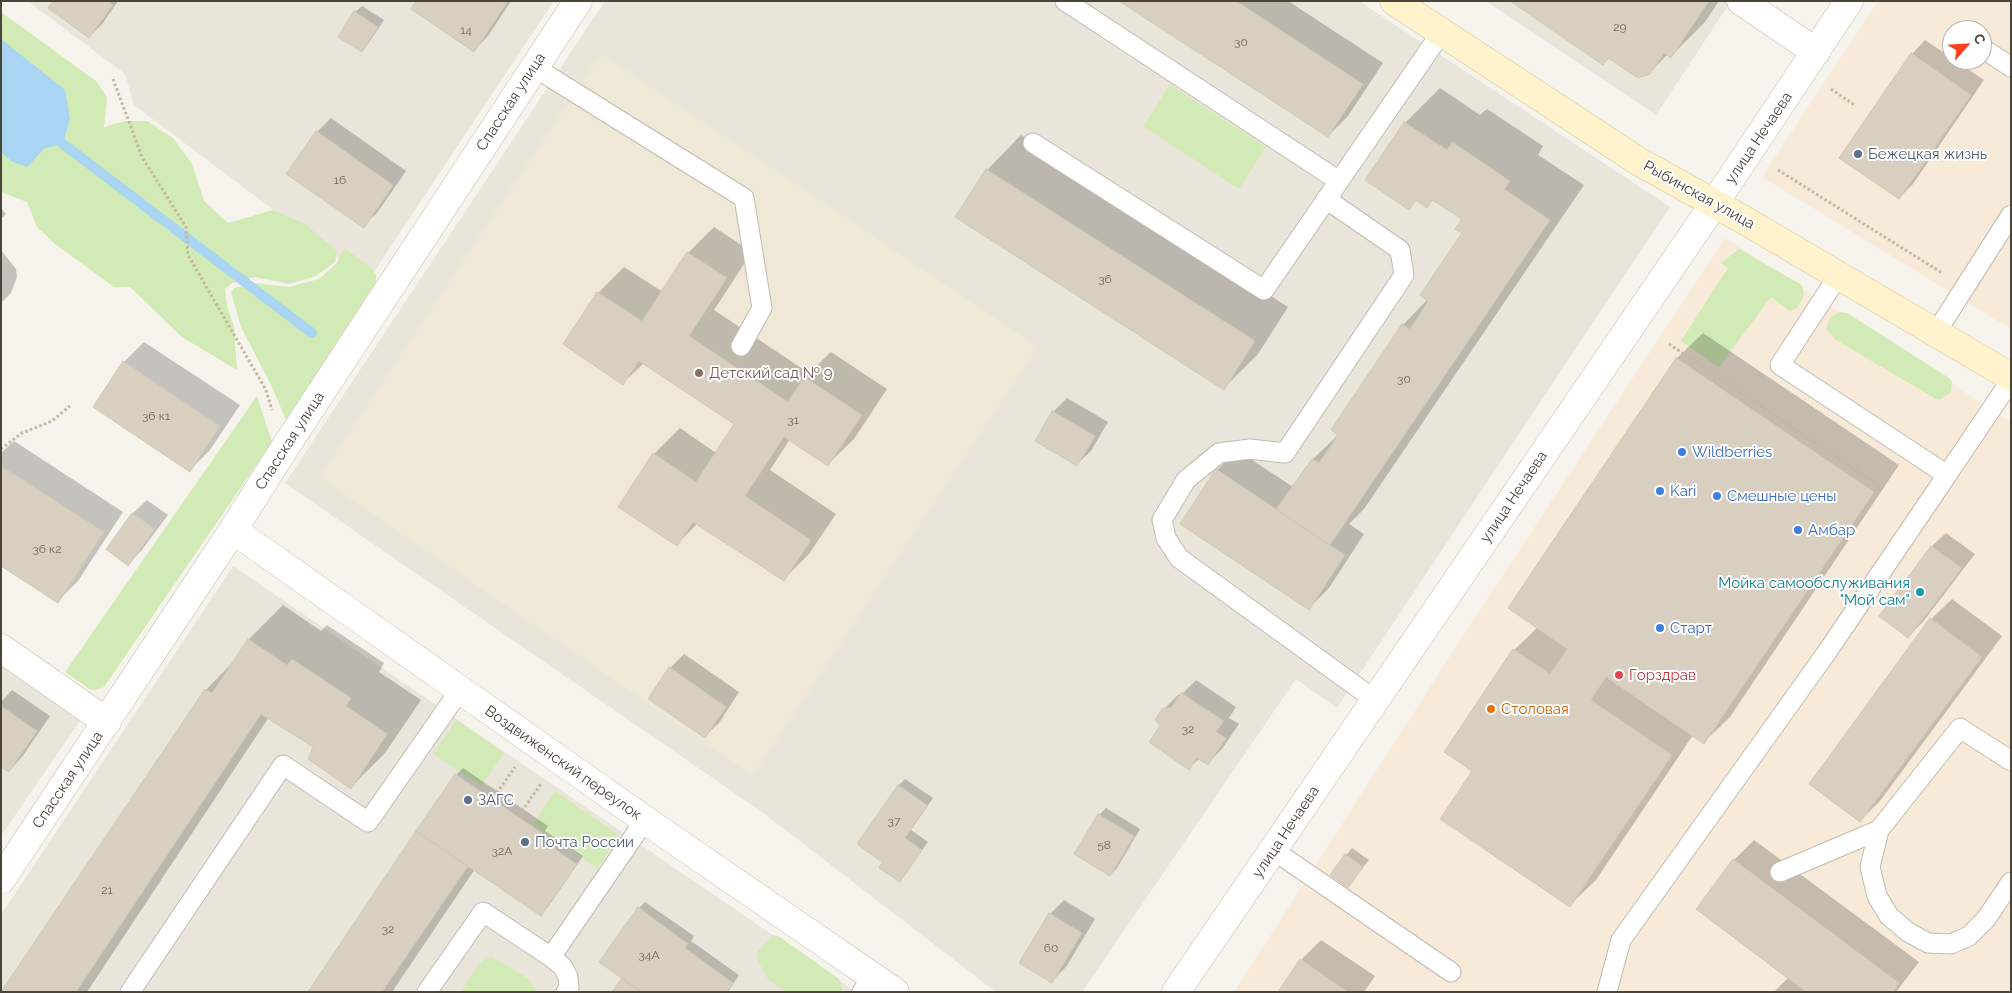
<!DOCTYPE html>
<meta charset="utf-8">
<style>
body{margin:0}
#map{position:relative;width:2012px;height:993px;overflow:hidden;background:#f6f3ec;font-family:Raleway,sans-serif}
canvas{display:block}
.frame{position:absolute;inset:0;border:2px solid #4b4439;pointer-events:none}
.north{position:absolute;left:1942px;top:20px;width:50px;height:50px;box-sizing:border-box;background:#fff;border:1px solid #b7b4b0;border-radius:50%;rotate:64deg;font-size:14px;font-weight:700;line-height:20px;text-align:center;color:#4b4439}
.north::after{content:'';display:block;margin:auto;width:18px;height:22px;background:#fc3f1d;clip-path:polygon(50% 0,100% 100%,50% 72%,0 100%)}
</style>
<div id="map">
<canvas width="2012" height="993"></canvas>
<div class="frame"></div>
<div class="north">С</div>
</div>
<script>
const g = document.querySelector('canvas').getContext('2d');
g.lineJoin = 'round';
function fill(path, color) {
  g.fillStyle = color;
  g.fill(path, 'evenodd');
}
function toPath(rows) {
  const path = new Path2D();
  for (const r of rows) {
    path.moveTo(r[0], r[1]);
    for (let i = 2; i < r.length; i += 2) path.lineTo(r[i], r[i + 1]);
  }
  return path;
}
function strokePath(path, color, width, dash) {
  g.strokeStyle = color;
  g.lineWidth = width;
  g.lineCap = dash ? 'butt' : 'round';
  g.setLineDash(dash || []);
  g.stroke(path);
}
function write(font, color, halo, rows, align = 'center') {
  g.font = font + ' Raleway,sans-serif';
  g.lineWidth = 4;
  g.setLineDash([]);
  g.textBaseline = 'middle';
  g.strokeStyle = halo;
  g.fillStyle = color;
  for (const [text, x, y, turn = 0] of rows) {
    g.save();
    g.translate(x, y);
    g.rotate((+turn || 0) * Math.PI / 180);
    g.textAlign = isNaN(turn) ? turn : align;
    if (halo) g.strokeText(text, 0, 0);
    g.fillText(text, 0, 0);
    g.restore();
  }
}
fill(toPath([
 [28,1,554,1,368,281,134,105,125,74],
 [605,1,1359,1,1670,207,1337,708,1296,679,1082,992,996,992,762,812,285,483],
 [1486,1,1731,1,1656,115],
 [233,566,856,992,1,992,1,915],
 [1,660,83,716,1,836]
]), '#eae5da');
fill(toPath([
 [1878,1,2011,1,2011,329,1762,177],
 [1952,30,1982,30,1982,60,1952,60],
 [1725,238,2011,422,2011,992,1234,992,1472,622]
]), '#f7ead8');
fill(toPath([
 [601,53,1038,347,753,776,319,477]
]), '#efe8d6');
fill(toPath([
 [1,12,96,81,107,97,104,127,125,121,147,121,173,138,192,164,204,201,228,223,273,210,305,224,337,251,335,262,316,276,289,284,254,277,232,283,225,289,227,306,234,326,237,370,182,337,130,287,114,287,55,244,37,227,27,202,1,192],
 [1170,85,1266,147,1239,189,1143,126],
 [344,248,370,267,376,274,376,282,286,420,272,387,241,327,231,292,234,288,256,283,289,287,319,279,337,263],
 [1739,249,1802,285,1804,296,1797,308,1790,311,1771,297,1719,367,1681,341,1728,268,1721,263],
 [1839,312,1847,313,1949,378,1952,382,1951,392,1941,399,1936,399,1836,340,1826,329,1830,318],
 [257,396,272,442,104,687,96,690,91,690,65,672],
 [456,720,504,753,481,786,433,754],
 [555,791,619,835,597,868,533,824],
 [773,935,780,937,839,979,843,992,786,992,768,979,759,963,757,952],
 [491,957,507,965,527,978,538,992,461,992,476,968,482,961]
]), '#d2eab5');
fill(toPath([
 [1,39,65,90,70,118,63,144,45,148,27,167,11,161,1,152]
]), '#a9d4f2');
fill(toPath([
 [55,1,118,1,103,23,89,37],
 [417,1,511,1,488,36,474,50],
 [1121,1,1288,1,1383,63,1348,116,1328,136],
 [1512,1,1719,1,1705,22,1671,56,1668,54,1649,73,1610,57,1603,64],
 [362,6,384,20,368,44,362,51,355,12],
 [1925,40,1984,80,1913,184,1899,198,1912,54],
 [1440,88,1480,115,1487,109,1543,146,1538,155,1584,185,1364,509,1349,524,1364,534,1329,588,1309,608,1217,470,1237,450,1293,487,1313,459,1339,434,1403,325,1428,299,1464,233,1464,219,1434,199,1426,206,1417,200,1409,208,1367,180,1405,123],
 [331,118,406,171,377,213,363,226,317,132],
 [1021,135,1288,307,1258,354,1224,388,987,170],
 [1,208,6,214,1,219],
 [714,227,752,252,714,310,809,373,831,352,887,389,854,439,828,464,790,439,770,470,836,514,809,554,783,580,698,523,677,544,654,454,680,428,716,453,735,424,644,363,623,383,564,344,598,293,624,267,663,292,688,253],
 [1,250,16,269,17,277,11,293,1,303],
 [1703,333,1899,465,1730,717,1704,742,1693,735,1596,880,1570,905,1474,771,1446,751,1514,650,1538,627,1509,608,1677,358],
 [144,342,240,405,210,450,190,470,124,362],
 [1067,398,1108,422,1091,451,1077,464,1036,440,1053,412],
 [14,441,123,512,78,581,58,601,1,565,1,453],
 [147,500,168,515,142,550,128,564,107,549,133,513],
 [1946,533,1975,554,1922,623,1908,636,1881,616,1932,546],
 [1952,599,2002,636,1880,801,1860,821,1931,619],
 [283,605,321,631,327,625,384,663,379,672,421,700,385,753,351,787,315,746,269,717,87,992,2,992,206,690,235,660,249,639],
 [684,654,739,692,719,723,705,736,670,668],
 [1196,680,1236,707,1229,718,1239,724,1222,749,1208,763,1200,758,1189,768,1161,726,1164,709,1178,695,1181,695],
 [12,690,50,716,22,757,9,771,1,766,1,702],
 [463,768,548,826,545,831,583,856,548,907,541,914,475,869,392,992,310,992,456,775],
 [905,779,933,798,911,830,928,842,900,881,884,861,899,785],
 [1106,808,1140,829,1117,868,1110,875,1076,854,1099,815],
 [1754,840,1919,962,1896,992,1774,992,1789,977,1734,860],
 [1352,848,1369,860,1348,886,1346,855],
 [1064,900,1095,919,1066,967,1052,981,1050,914],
 [645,902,694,936,691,941,739,975,728,992,613,992,623,978,639,908],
 [1321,940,1375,976,1364,992,1279,992,1301,960]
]), '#0003');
strokePath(toPath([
 [63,144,312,333]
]), '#a9d4f2', 10);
const building = toPath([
 [53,1,107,1,113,5,89,38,48,8,53,1],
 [416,1,508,1,474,52,411,9,416,1],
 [1119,1,1236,1,1363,84,1328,137,1119,1],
 [1510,1,1709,1,1671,58,1664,53,1650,74,1638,78,1608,58,1603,65,1510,1],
 [354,11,378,27,362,52,338,37,354,11],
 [1911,53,1971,95,1899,199,1839,158,1911,53],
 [1404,122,1447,150,1452,142,1510,181,1504,189,1550,220,1330,545,1276,509,1312,459,1319,463,1338,435,1331,430,1402,324,1410,329,1428,301,1420,295,1462,233,1455,229,1462,219,1432,200,1427,208,1416,200,1409,210,1365,180,1404,122],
 [316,131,393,185,364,228,286,174,316,131],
 [986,169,1255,341,1224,390,955,217,986,169],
 [687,252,727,278,689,336,788,402,804,377,862,415,828,466,784,437,745,496,811,540,784,581,693,522,677,546,618,507,653,453,696,482,734,424,639,361,623,385,563,344,597,292,642,321,687,252],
 [1676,358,1874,492,1704,744,1606,677,1591,700,1672,755,1570,907,1440,819,1472,771,1444,752,1513,649,1550,674,1567,649,1508,608,1676,358],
 [123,361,220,426,190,472,93,407,123,361],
 [1052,411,1095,436,1077,466,1035,441,1052,411],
 [1,466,104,532,58,603,1,566,1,466],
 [1216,469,1345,555,1309,610,1180,524,1216,469],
 [132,513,155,529,128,566,106,549,132,513],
 [1931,546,1962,568,1908,638,1879,616,1931,546],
 [1930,618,1982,657,1860,822,1809,784,1930,618],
 [248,639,287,665,292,659,351,698,346,706,387,734,351,789,308,759,313,747,261,714,76,992,1,992,205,689,212,693,248,639],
 [669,667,726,707,705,738,648,699,669,667],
 [1181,693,1224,721,1216,732,1226,738,1208,765,1197,758,1189,770,1149,742,1160,726,1155,719,1163,708,1171,708,1181,693],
 [1,706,37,731,9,772,1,767,1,706],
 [455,774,542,833,539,838,577,864,541,916,416,831,455,774],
 [898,785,927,805,905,838,922,850,900,882,879,868,882,862,857,844,898,785],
 [1098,814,1134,836,1110,876,1074,854,1098,814],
 [416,831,468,866,382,992,308,992,416,831],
 [1345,854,1363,867,1348,888,1330,875,1345,854],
 [1733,859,1899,983,1893,992,1806,992,1696,909,1733,859],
 [638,907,688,944,685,948,733,983,727,992,641,992,599,962,638,907],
 [1049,913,1082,933,1052,983,1019,963,1049,913],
 [1300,959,1348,992,1278,992,1300,959],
 [622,978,641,992,612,992,622,978]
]);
fill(building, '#d8cfc1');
strokePath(building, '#d3c7b4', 1);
const service = toPath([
 [1065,1,1339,181],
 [1982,48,2011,67],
 [534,67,744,198,762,308,741,346],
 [1033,143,1264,290,1441,33],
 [1326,199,1400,250,1404,275,1285,453,1250,449,1219,453,1186,480,1162,520,1166,538,1179,558,1375,700],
 [1838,276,1780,365,1947,475,2011,380],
 [1935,334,2011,215],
 [1879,830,1960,728,2011,761],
 [1273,850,1451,972],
 [1780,872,1879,830,1870,867,1877,896,1889,916,1908,932,1928,943,1951,944,1969,936,1986,919,2011,882],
 [551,957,563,967,568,977,569,988,566,992],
 [130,992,283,765,368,822,460,690],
 [427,992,483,912,551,957,645,820],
 [862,992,872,976],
 [1607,992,1621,940,1827,652,1947,475]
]);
const minor = toPath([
 [1741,1,1816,52],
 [233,530,645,820,895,992],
 [1,648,107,722],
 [1,880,233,530,284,449,578,1]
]);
const tertiary = toPath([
 [1176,992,1714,204,1849,1]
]);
const secondary = toPath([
 [1394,1,1638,161,1744,220,2011,377]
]);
strokePath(service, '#c2bbae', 21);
strokePath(minor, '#c2bbae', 29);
strokePath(tertiary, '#c2bbae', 29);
strokePath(secondary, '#d6c79b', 29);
strokePath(toPath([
 [113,79,142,157,186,227,188,255,266,390,272,410],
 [1831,89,1856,106],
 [1778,170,1942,273],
 [1669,344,1878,485],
 [1,449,22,433,52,421,70,406],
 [494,797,515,767],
 [519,815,541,784]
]), '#c4b79f', 3, [2.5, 2.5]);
strokePath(service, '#fff', 19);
strokePath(minor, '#fff', 28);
strokePath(tertiary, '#fff', 28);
strokePath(secondary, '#fff3cd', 28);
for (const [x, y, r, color] of [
 [1858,154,5,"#5c6f8a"],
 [699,373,5,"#8d6e63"],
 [1682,452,5,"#3f7fe0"],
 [1660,491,5,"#3f7fe0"],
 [1717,496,5,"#3f7fe0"],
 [1798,530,5,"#3f7fe0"],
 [1920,592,5,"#0f9aa8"],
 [1660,628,5,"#3f7fe0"],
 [1619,675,5,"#e0444e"],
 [1491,709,5,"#e8710a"],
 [468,800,5,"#5c6f8a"],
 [525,842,5,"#5c6f8a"]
]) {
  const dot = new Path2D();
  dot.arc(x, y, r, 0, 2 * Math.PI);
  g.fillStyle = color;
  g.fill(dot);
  strokePath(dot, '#fff', 2);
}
write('12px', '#6e675b', null, [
 ["29",1620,27],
 ["14",466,30],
 ["30",1241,42],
 ["16",340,180],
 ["36",1105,279],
 ["30",1404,379],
 ["36 к1",156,416],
 ["31",793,420],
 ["36 к2",47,549],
 ["32",1188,729],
 ["37",894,821],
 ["58",1104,845],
 ["32А",502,851],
 ["21",107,890],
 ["32",388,929],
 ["60",1051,948],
 ["34А",649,955]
]);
write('15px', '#4b4439', '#fff', [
 ["Спасская улица",511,102,-57],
 ["улица Нечаева",1759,138,-56],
 ["Рыбинская улица",1699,195,29],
 ["Спасская улица",290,441,-57],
 ["улица Нечаева",1514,497,-56],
 ["Воздвиженский переулок",563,763,35],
 ["Спасская улица",68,780,-56],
 ["улица Нечаева",1286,832,-56]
]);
write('15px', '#4e5e75', '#fff', [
 ["Бежецкая жизнь",1868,154],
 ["ЗАГС",478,800],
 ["Почта России",535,842]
], 'left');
write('15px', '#785e54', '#fff', [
 ["Детский сад № 9",709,373]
], 'left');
write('15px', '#366cbe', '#fff', [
 ["Wildberries",1692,452],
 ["Kari",1670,491],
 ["Смешные цены",1727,496],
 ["Амбар",1808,530],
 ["Старт",1670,628]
], 'left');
write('15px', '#0d838f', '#fff', [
 ["Мойка самообслуживания",1910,583],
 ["\"Мой сам\"",1910,600]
], 'right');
write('15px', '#be3a42', '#fff', [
 ["Горздрав",1629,675]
], 'left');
write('15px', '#c56008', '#fff', [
 ["Столовая",1501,709]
], 'left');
</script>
